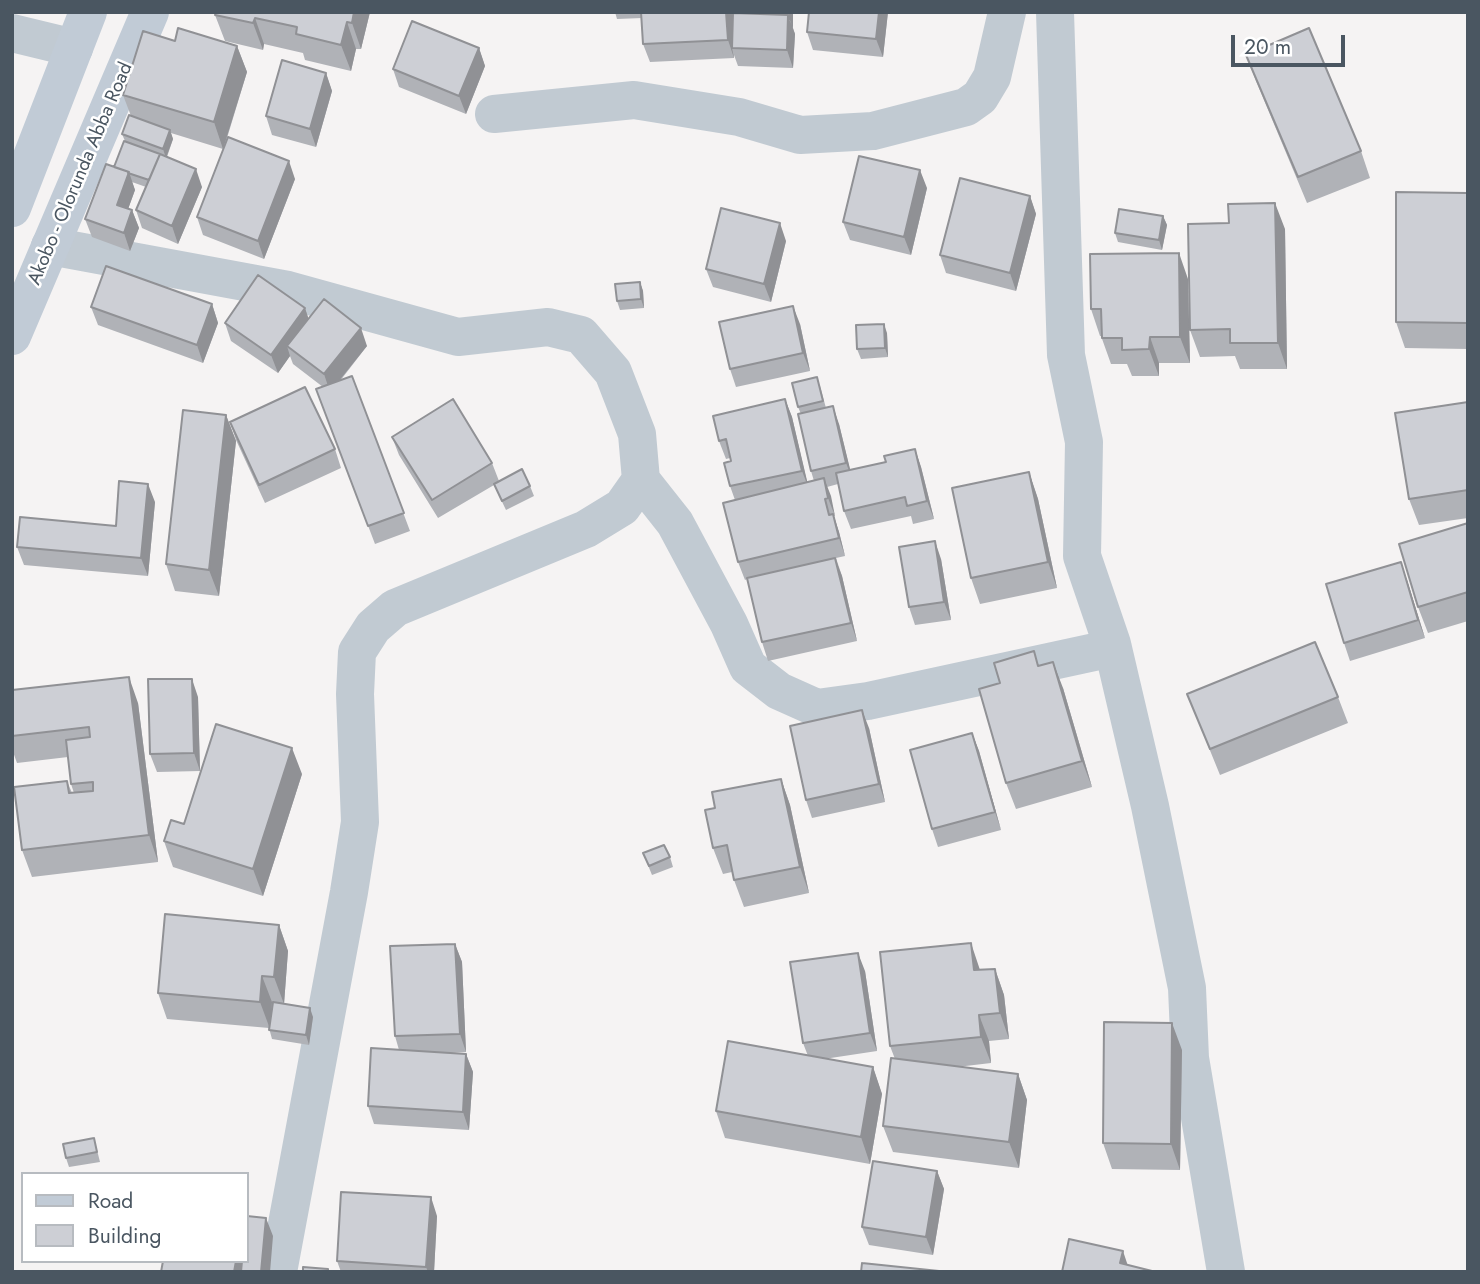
<!DOCTYPE html>
<style>
body{margin:0}
#map{position:relative;width:1480px;height:1284px;overflow:hidden;background:#f5f3f3;font-family:Jost,sans-serif}
canvas{display:block}
.frame{position:absolute;inset:0;border:14px solid #4a5661;pointer-events:none}
.legend{position:absolute;left:21px;top:1172px;width:228px;height:91px;box-sizing:border-box;background:#fff;border:2px solid #b7bbc0;margin:0;padding:9px 12px;list-style:none;font-size:21px;color:#4a5661}
.legend li{display:flex;align-items:center;gap:14px;height:35px}
.legend b{width:35px;border:2px solid #b7bbc0}
.scale{position:absolute;left:1231px;top:35px;width:114px;height:32px;box-sizing:border-box;border:4px solid #4a5661;border-top:0;padding-left:9px;font-size:21px;line-height:24px;white-space:nowrap;color:#4a5661;-webkit-text-stroke:5px #fff;paint-order:stroke}
</style>
<div id="map">
<canvas width="1480" height="1284"></canvas>
<div class="frame"></div>
<ul class="legend">
<li><b style="height:9px;background:#c1cbd6"></b>Road</li>
<li><b style="height:19px;background:#cdcfd5"></b>Building</li>
</ul>
<div class="scale">20 m</div>
</div>
<script>
const g = document.querySelector('canvas').getContext('2d');
g.lineJoin = 'round';
function toPath(rows) {
  const path = new Path2D();
  for (const r of rows) {
    path.moveTo(r[0], r[1]);
    for (let i = 2; i < r.length; i += 2) path.lineTo(r[i], r[i + 1]);
  }
  return path;
}
function strokePath(path, color, width, dash) {
  g.strokeStyle = color;
  g.lineWidth = width;
  g.lineCap = dash ? 'butt' : 'round';
  g.setLineDash(dash || []);
  g.stroke(path);
}
function fill(path, color) {
  g.fillStyle = color;
  g.fill(path, 'evenodd');
}
function write(font, color, halo, rows, align = 'center') {
  g.font = font + ' Jost,sans-serif';
  g.lineWidth = 5;
  g.setLineDash([]);
  g.textBaseline = 'middle';
  g.strokeStyle = halo;
  g.fillStyle = color;
  for (const [text, x, y, turn = 0] of rows) {
    g.save();
    g.translate(x, y);
    g.rotate((+turn || 0) * Math.PI / 180);
    g.textAlign = isNaN(turn) ? turn : align;
    if (halo) g.strokeText(text, 0, 0);
    g.fillText(text, 0, 0);
    g.restore();
  }
}
strokePath(toPath([
 [1055,12,1066,355,1084,442,1082,556,1112,644,1150,806,1187,988,1190,1058,1226,1272],
 [12,33,74,48],
 [494,114,634,100,739,117,800,135,873,131,966,107,980,97,992,77,1007,12],
 [50,246,288,290,458,337,548,327,581,335,613,372,637,434,641,480,675,523,729,624,748,667,779,691,817,708,868,701,1113,648],
 [278,1272,349,892,360,822,355,694,357,652,373,627,395,608,586,529,622,507,641,480]
]), '#c1cad2', 38);
strokePath(toPath([
 [12,208,88,12],
 [12,336,150,12]
]), '#c1cbd6', 38);
fill(toPath([
 [216,12,370,12,361,49,356,49,351,71,305,60,303,53,264,44,263,50,225,41,215,15],
 [615,12,732,12,733,24,736,12,793,12,793,28,795,34,793,68,738,66,734,55,734,58,650,62,643,44,642,18,617,19],
 [809,12,888,12,883,57,813,50,807,32],
 [175,41,237,46,247,72,224,148,295,179,264,259,203,235,197,217,223,149,171,133,173,139,167,157,202,187,178,244,142,228,136,210,146,187,132,182,135,190,128,209,132,210,139,228,130,251,92,237,85,219,114,167,125,141,122,134,131,116,123,95],
 [479,48,485,66,466,114,399,87,393,69],
 [1246,55,1361,151,1370,178,1307,203,1256,81],
 [326,73,332,91,316,147,272,135,266,116],
 [927,188,911,255,850,240,843,222],
 [1467,193,1468,349,1405,348,1396,322],
 [1030,196,1036,214,1016,291,946,273,940,255],
 [1163,216,1167,225,1162,250,1118,242,1115,233],
 [1285,229,1287,369,1240,369,1235,356,1200,357,1190,330],
 [786,241,771,302,713,287,706,269],
 [1188,279,1190,363,1159,363,1159,376,1132,376,1127,364,1111,364,1101,336,1100,336,1091,309],
 [640,282,643,291,644,308,620,310,617,301],
 [212,304,218,323,203,363,98,325,91,307],
 [305,308,308,318,367,346,340,381,352,376,410,531,375,544,316,389,323,387,293,364,290,356,278,373,231,341,225,323],
 [800,324,810,371,736,387,730,369],
 [887,333,888,357,861,359,857,349],
 [820,386,826,408,839,424,850,470,886,462,915,449,921,467,934,519,913,524,911,516,851,529,844,511,838,484,827,487,835,516,834,516,839,532,845,556,836,558,842,576,857,641,768,661,762,642,747,579,745,580,738,562,735,500,730,486,731,461,730,458,726,459,719,441,785,399,792,417,807,482,814,481,811,471,801,414,798,407],
 [1468,402,1468,518,1419,525,1409,499],
 [226,415,236,441,219,596,175,591,166,564],
 [230,422,335,449,341,468,265,503,236,440],
 [392,437,492,463,499,481,530,486,534,496,506,510,494,485,438,518,399,455],
 [1029,472,1038,499,1057,588,980,604,971,578],
 [155,502,148,576,24,565,17,547,116,526],
 [1468,523,1468,621,1428,633,1418,607],
 [941,559,951,620,915,625,909,607],
 [1407,580,1425,638,1350,661,1344,643],
 [1039,666,1063,688,1092,787,1016,809,1006,783,1000,683],
 [12,690,138,703,158,862,32,877,22,850,67,781,72,793,74,793,71,784,68,757,17,763,12,749],
 [1187,694,1338,697,1348,723,1220,775],
 [198,697,200,771,157,772,150,754],
 [869,728,885,802,812,818,806,800],
 [972,733,979,751,1001,830,938,847,932,829],
 [302,774,263,896,173,867,164,841,184,824],
 [781,779,790,805,809,893,744,907,734,880,732,872,723,874,713,848,715,808],
 [643,853,670,857,673,867,652,875],
 [279,925,288,951,284,1004,313,1017,309,1045,272,1039,269,1028,167,1019,158,993],
 [455,944,462,962,466,1052,449,1053,466,1054,473,1072,469,1130,374,1124,368,1106,399,1050,395,1036],
 [995,969,1004,995,1009,1039,989,1041,991,1063,957,1067,1018,1074,1027,1100,1019,1168,893,1152,883,1126,895,1059,890,1046],
 [865,971,877,1051,824,1059,873,1067,882,1094,870,1164,725,1138,716,1111,808,1056,803,1043],
 [1182,1050,1180,1170,1112,1169,1103,1143],
 [94,1138,100,1162,69,1167,66,1158],
 [937,1171,944,1189,933,1255,869,1245,862,1227],
 [437,1216,434,1272,341,1272,337,1261]
]), '#b0b2b7');
fill(toPath([
 [354,12,370,12,361,49,352,23],
 [726,12,732,12,734,48,732,48,734,58,728,40],
 [790,12,793,12,793,28,789,19],
 [879,12,888,12,883,57,876,39],
 [788,15,795,34,793,68,787,50],
 [255,18,264,44,263,50,253,23],
 [347,22,356,49,351,71,341,45],
 [237,46,247,72,223,149,214,122],
 [479,48,485,66,466,114,459,96],
 [326,73,332,91,316,147,310,129],
 [170,130,173,139,166,158,163,149],
 [289,161,295,179,264,259,258,241],
 [196,169,202,187,178,244,172,226],
 [920,170,927,188,911,255,904,237],
 [129,172,135,190,123,223,117,205],
 [1468,194,1468,326,1467,323],
 [1030,196,1036,214,1016,291,1010,273],
 [1275,203,1285,229,1287,369,1278,343],
 [132,210,139,228,130,251,124,233],
 [1163,216,1167,225,1162,250,1159,240],
 [780,223,786,241,771,302,764,284],
 [1179,253,1188,279,1190,363,1180,337],
 [640,282,643,291,644,308,641,299],
 [212,304,218,323,203,363,197,345],
 [793,306,800,324,810,371,803,353],
 [305,308,311,326,287,346,290,356,278,373,271,355],
 [884,324,887,333,888,357,885,348],
 [361,328,367,346,330,392,324,374],
 [1150,337,1159,363,1159,376,1149,349],
 [785,399,792,417,809,489,802,471],
 [833,406,839,424,853,481,846,463],
 [226,415,236,441,219,596,209,570],
 [915,449,921,467,934,519,927,501],
 [1029,472,1038,499,1057,588,1048,562],
 [824,478,831,496,835,516,828,498],
 [148,484,155,502,148,576,141,558],
 [833,514,839,532,845,556,839,538],
 [935,541,941,559,951,620,944,602],
 [835,558,842,576,857,641,851,623],
 [1401,562,1407,580,1425,638,1418,620],
 [1053,662,1063,688,1092,787,1082,761],
 [129,677,138,703,158,862,149,835],
 [192,679,198,697,200,771,194,753],
 [862,710,869,728,885,802,879,784],
 [972,733,979,751,1001,830,995,812],
 [292,748,302,774,263,896,253,869],
 [781,779,790,805,809,893,800,867],
 [279,925,288,951,284,1004,274,977],
 [971,943,980,970,974,970],
 [455,944,462,962,466,1052,460,1034],
 [858,953,865,971,877,1051,870,1033],
 [995,969,1004,995,1009,1039,1000,1013],
 [262,976,272,1002,270,1029,260,1002],
 [310,1008,313,1017,309,1045,306,1035],
 [979,1015,989,1041,991,1063,981,1037],
 [1172,1023,1182,1050,1180,1170,1171,1144],
 [466,1054,473,1072,469,1130,463,1112],
 [873,1067,882,1094,870,1164,861,1137],
 [1018,1074,1027,1100,1019,1168,1009,1142],
 [937,1171,944,1189,933,1255,926,1237],
 [431,1197,437,1216,434,1272,428,1272,426,1267],
 [266,1218,273,1236,270,1272,261,1272],
 [1123,1251,1130,1272,1120,1263],
 [234,1261,242,1261,244,1272,234,1272]
]), '#909195');
const building = toPath([
 [216,12,354,12,352,23,347,22,341,45,296,34,297,27,255,18,253,23,215,15,216,12],
 [641,12,726,12,728,40,643,44,641,12],
 [736,12,790,12,789,19,788,15,736,13,736,12],
 [809,12,879,12,876,39,807,32,809,12],
 [733,13,788,15,787,50,732,48,733,13],
 [412,21,479,48,459,96,393,69,412,21],
 [178,28,237,46,214,122,123,95,143,31,175,41,178,28],
 [1309,28,1361,151,1298,177,1246,55,1309,28],
 [282,60,326,73,310,129,266,116,282,60],
 [129,115,170,130,163,149,122,134,129,115],
 [228,137,289,161,258,241,197,217,228,137],
 [124,141,160,154,149,180,128,173,129,172,114,167,124,141],
 [160,154,196,169,172,226,136,210,160,154],
 [859,156,920,170,904,237,843,222,859,156],
 [106,164,129,172,117,205,132,210,124,233,85,219,106,164],
 [960,178,1030,196,1010,273,940,255,960,178],
 [1396,192,1467,193,1467,323,1396,322,1396,192],
 [1275,203,1278,343,1230,343,1230,329,1190,330,1188,224,1229,223,1228,204,1275,203],
 [721,208,780,223,764,284,706,269,721,208],
 [1119,209,1163,216,1159,240,1115,233,1119,209],
 [1179,253,1180,337,1150,337,1149,349,1122,350,1122,338,1102,338,1101,309,1091,309,1090,254,1179,253],
 [106,266,212,304,197,345,91,307,106,266],
 [258,275,305,308,271,355,225,323,258,275],
 [640,282,641,299,617,301,615,284,640,282],
 [324,299,361,328,324,374,287,346,324,299],
 [793,306,803,353,730,369,719,322,793,306],
 [884,324,885,348,857,349,856,325,884,324],
 [352,376,404,513,368,526,316,389,352,376],
 [817,377,823,401,798,407,792,383,817,377],
 [305,387,335,449,259,485,230,422,305,387],
 [453,399,492,463,432,500,392,437,453,399],
 [785,399,802,471,730,486,724,463,731,461,726,439,719,441,713,416,785,399],
 [1468,402,1468,490,1409,499,1395,413,1468,402],
 [833,406,846,463,811,471,798,414,833,406],
 [183,410,226,415,209,570,166,564,183,410],
 [915,449,927,501,907,506,905,497,844,511,836,473,886,462,884,456,915,449],
 [522,469,530,486,502,501,494,484,522,469],
 [1029,472,1048,562,971,578,952,488,1029,472],
 [824,478,828,498,825,499,829,515,833,514,839,538,738,562,723,503,824,478],
 [119,481,148,484,141,558,17,547,20,517,116,526,119,481],
 [1468,523,1468,592,1418,607,1399,544,1468,523],
 [935,541,944,602,909,607,899,547,935,541],
 [835,558,851,623,762,642,747,578,835,558],
 [1401,562,1418,620,1344,643,1326,584,1401,562],
 [1315,642,1338,697,1210,749,1187,694,1315,642],
 [1034,651,1038,666,1053,662,1082,761,1006,783,979,689,1000,683,994,663,1034,651],
 [129,677,149,835,22,850,14,787,67,781,69,793,93,791,93,782,71,784,66,740,90,737,89,727,12,736,12,690,129,677],
 [148,679,192,679,194,753,150,754,148,679],
 [862,710,879,784,806,800,790,726,862,710],
 [216,724,292,748,253,869,164,841,171,820,184,824,216,724],
 [972,733,995,812,932,829,910,750,972,733],
 [781,779,800,867,734,880,727,845,713,848,705,810,715,808,712,792,781,779],
 [664,845,670,857,649,866,643,853,664,845],
 [165,914,279,925,274,977,262,976,260,1002,158,993,165,914],
 [971,943,974,970,995,969,1000,1013,979,1015,981,1037,890,1046,880,952,971,943],
 [455,944,460,1034,395,1036,390,946,455,944],
 [858,953,870,1033,803,1043,790,962,858,953],
 [273,1002,310,1008,306,1035,269,1030,273,1002],
 [1104,1022,1172,1023,1171,1144,1103,1143,1104,1022],
 [728,1041,873,1067,861,1137,716,1111,728,1041],
 [371,1048,466,1054,463,1112,368,1106,371,1048],
 [891,1058,1018,1074,1009,1142,883,1126,891,1058],
 [94,1138,97,1152,66,1158,63,1144,94,1138],
 [873,1161,937,1171,926,1237,862,1227,873,1161],
 [341,1192,431,1197,426,1267,337,1261,341,1192],
 [247,1216,266,1218,261,1272,241,1272,242,1261,247,1261,247,1216],
 [1069,1239,1123,1251,1120,1263,1156,1272,1062,1272,1069,1239],
 [163,1261,236,1261,234,1272,161,1272,163,1261],
 [862,1263,939,1271,939,1272,861,1272,862,1263],
 [303,1267,328,1269,328,1272,303,1272,303,1267]
]);
fill(building, '#cdcfd5');
strokePath(building, '#909195', 2);
write('19px', '#4a5661', '#fff', [
 ["Akobo - Olorunda Abba Road",81,174,-67]
]);
</script>
